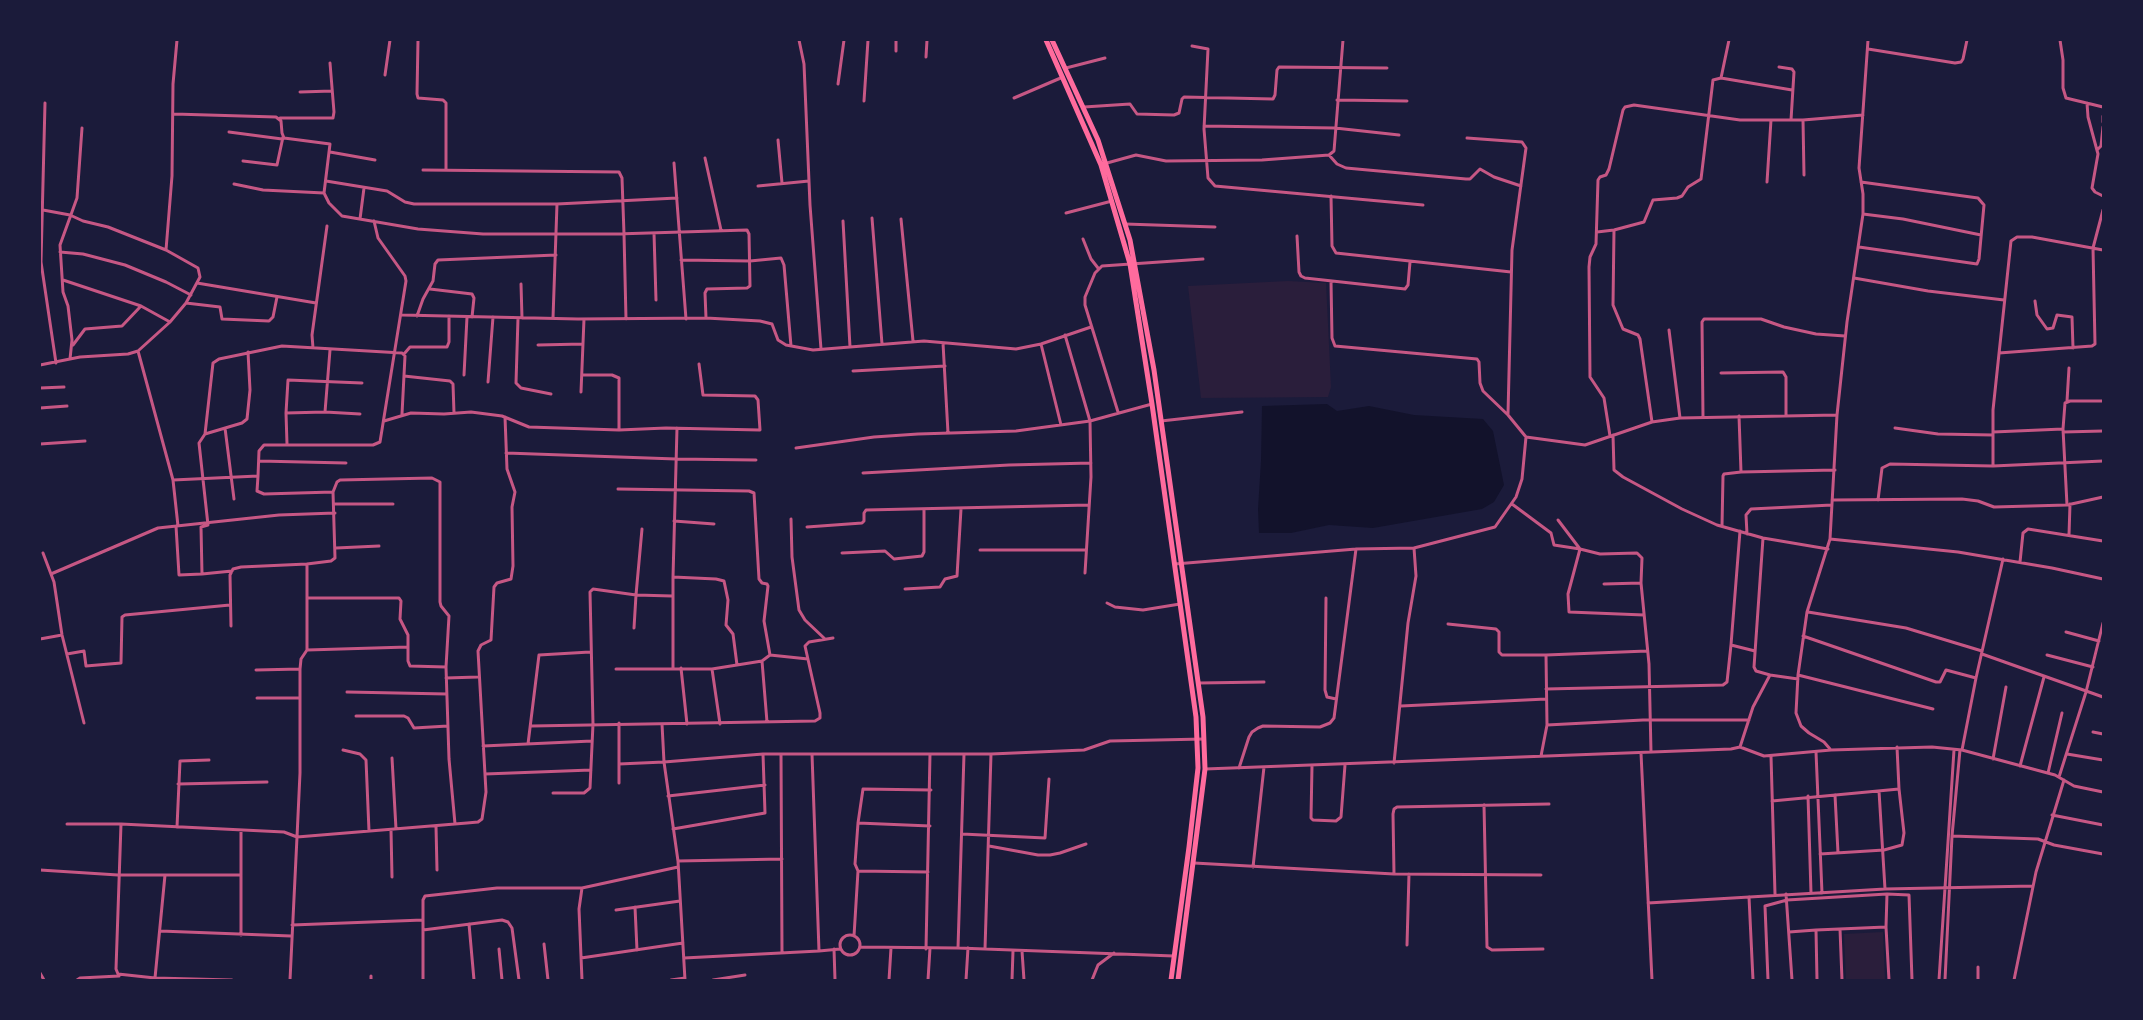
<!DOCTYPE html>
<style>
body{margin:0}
#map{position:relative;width:2143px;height:1020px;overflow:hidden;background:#1b1b3a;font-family:"IBM Plex Sans",sans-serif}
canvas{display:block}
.frame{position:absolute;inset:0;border:41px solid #1b1b3a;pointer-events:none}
</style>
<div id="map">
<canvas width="2143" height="1020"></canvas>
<div class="frame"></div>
</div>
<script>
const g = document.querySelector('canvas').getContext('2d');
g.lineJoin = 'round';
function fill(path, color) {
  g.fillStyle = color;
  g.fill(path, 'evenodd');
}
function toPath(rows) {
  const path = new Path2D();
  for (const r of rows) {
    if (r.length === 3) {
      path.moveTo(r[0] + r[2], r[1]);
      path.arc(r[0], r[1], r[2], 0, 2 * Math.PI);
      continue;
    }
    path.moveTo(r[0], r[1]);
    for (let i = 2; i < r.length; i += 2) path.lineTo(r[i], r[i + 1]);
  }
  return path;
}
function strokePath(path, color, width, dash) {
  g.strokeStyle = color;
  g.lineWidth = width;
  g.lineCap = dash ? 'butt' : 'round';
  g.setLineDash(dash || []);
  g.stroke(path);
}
fill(toPath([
 [1288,281,1326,283,1331,387,1328,397,1201,398,1188,286],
 [1883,932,1885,980,1846,980,1844,934]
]), '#2a1e3b');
fill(toPath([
 [1327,404,1337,411,1369,406,1414,415,1483,419,1493,431,1504,485,1494,502,1482,509,1373,528,1329,525,1291,533,1259,533,1258,509,1261,461,1262,406]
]), '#12122b');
strokePath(toPath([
 [418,40,417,94,418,98,443,100,446,103,446,170],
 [799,40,804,64,810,205,821,349],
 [2060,40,2063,60,2063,88,2066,98,2103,107],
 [1192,46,1208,49,1204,129,1208,178,1215,186,1423,205],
 [1868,49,1955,63,1961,62,1963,59,1967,40],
 [896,51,896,40],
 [926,57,927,40],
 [1779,67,1792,69,1794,72,1791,120],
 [1066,68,1105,58],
 [385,75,390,40],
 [1721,78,1729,40],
 [838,84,844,40],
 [300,92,332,91],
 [1014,98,1063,77],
 [1337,100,1407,101],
 [864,101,868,40],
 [45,103,41,262,56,363],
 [2087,103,2088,117,2098,154,2092,188,2095,192,2103,196],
 [1084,107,1130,104,1137,114,1174,115,1179,113,1182,99,1184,97,1273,99,1275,95,1277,70,1279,67,1387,68],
 [174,114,276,117,281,121,282,133,284,138,330,144,324,193,329,203,342,216,418,229,483,234,616,234,747,230,749,234,750,286,747,288,707,289,705,293,706,318],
 [2103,116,2103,122],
 [280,118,333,118,334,112,330,63],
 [1803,120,1804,175],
 [1204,126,1335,128,1399,135],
 [229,132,282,139],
 [1467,138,1522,142,1526,148,1512,250,1508,414],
 [778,140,782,183],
 [2097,150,2101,146,2103,127],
 [330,152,375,160],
 [1329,155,1337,164,1346,168,1466,179,1470,179,1480,169,1494,177,1521,186],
 [705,158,721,230],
 [243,161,277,165,283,137],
 [674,163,686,319],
 [1107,163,1136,155,1166,161,1262,160,1329,155,1334,151,1343,40],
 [423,170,619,172,622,178,624,234,626,319],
 [326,181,387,191,405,202,414,204,557,204,677,198],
 [1767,182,1771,120],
 [234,184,263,190,324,193],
 [758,186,809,181],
 [1331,196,1332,246,1336,253,1511,272],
 [43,210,70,215,83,221,108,227,166,250],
 [1066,213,1112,201],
 [1863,214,1903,219,1981,235],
 [872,218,882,344],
 [360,219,364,188],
 [901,219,913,341],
 [843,221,850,347],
 [1125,224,1215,227],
 [1614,230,1613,305,1623,329,1638,335,1640,339,1652,422],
 [1597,232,1614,230,1644,222,1653,200,1677,198,1682,196,1688,187,1701,179,1713,80,1721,78,1792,90],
 [654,233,656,300],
 [1297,236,1299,272,1301,276,1305,278,1405,289,1408,285,1410,262],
 [1083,239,1091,259,1098,268],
 [1859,247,1977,264,1979,259,1984,205,1978,198,1861,182],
 [60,252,83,254,125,265,166,282,191,295],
 [681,260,750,261,781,258,784,265,791,346],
 [1854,278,1928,291,2004,300],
 [63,280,141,306,170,322],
 [1331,281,1332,338,1335,346,1477,359,1479,362,1480,383,1483,391,1508,415,1526,437,1585,445,1652,422,1680,418,1837,415],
 [197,283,316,303],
 [521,284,522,318],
 [430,289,472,294,474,298,472,317],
 [2035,301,2037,315,2047,329,2053,328,2057,315,2072,317,2073,348],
 [186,303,220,307,222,319,269,321,273,317,277,297],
 [402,315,578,319,706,318,760,321,772,324,778,340,786,345,813,350,924,341,1016,349,1041,344,1091,327],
 [417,316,423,299,433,281,435,264,438,260,556,255],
 [518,318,516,383,521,388,551,394],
 [553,318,557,204],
 [1669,330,1680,418],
 [943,343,948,433],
 [1041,344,1061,425],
 [73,345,85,329,122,326,141,306],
 [538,345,583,344],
 [313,348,312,335,327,226],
 [138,351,173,480,258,476,257,491,264,494,333,492],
 [1999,353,2092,346,2095,344,2093,248,2103,210],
 [404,354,410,347,447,347,449,342,449,316],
 [70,359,72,340,68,306,63,292,60,245,77,198,82,128],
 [40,365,80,357,128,354,138,351,170,322,186,303,200,277,198,268,166,250,172,176,173,84,177,40],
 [853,371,945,366],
 [1721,373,1783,372,1786,377,1786,416],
 [464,375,467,317],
 [582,375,612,375,619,378,619,430],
 [404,376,450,381,453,384,454,413],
 [488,382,493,317],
 [40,388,64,387],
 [581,392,584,319],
 [2067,401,2069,368],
 [40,408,67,406],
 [325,412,360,414],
 [1118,412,1085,305,1085,297,1095,273,1102,266,1203,259],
 [286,413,288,380,362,383],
 [1739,416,1741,472,1835,470],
 [1703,417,1702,322,1704,319,1761,319,1784,327,1816,334,1845,336],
 [384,421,411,413,444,414,471,412,502,416,529,427,619,430,666,428,760,430,758,400,755,396,703,395,699,364],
 [1161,421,1242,412],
 [225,428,234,499],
 [1895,428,1938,434,1993,435],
 [1993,432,2063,429],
 [2063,432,2103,431],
 [205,434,213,363,219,359,282,346,402,353,405,356,402,414],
 [1613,435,1614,470,1623,477,1682,509,1717,525,1763,538,1828,549],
 [1610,436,1604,398,1590,377,1589,267,1590,257,1596,244,1598,180,1600,177,1606,175,1609,169,1623,110,1625,107,1634,105,1740,120,1803,120,1863,115],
 [40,444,85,441],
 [287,444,286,413,325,412,330,350],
 [796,448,874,437,918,434,1016,431,1090,421,1065,335],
 [506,453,676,459,756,460],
 [259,461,346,463],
 [1993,466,1993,410,2011,241,2017,237,2032,237,2103,250],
 [863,473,1009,465,1091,463],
 [258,476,259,451,264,445,373,445,380,442,406,281,405,276,378,238,374,221],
 [173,480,178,526],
 [618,489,749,491,754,493,759,579,762,583,767,584,768,586,764,621,770,655],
 [1832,500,1962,499,1978,501,1994,507,2067,505,2103,497],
 [1878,500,1882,468,1890,464,1993,466,2103,461],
 [334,504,393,504],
 [1512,504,1551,533,1554,545,1580,549],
 [2067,505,2063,429,2065,403,2070,401,2103,401],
 [791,519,792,557,799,610,805,620,825,639],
 [1558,520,1580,549],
 [674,521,714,524],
 [176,526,179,575,202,574],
 [1722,526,1723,476,1724,474,1741,472],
 [807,527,862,523,864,521,864,513,866,510,1089,505],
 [1740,531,1731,645,1755,651],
 [1747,534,1746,515,1751,509,1832,505],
 [2069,535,2070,504],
 [1763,538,1754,667,1756,671,1770,675],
 [1830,539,1958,552,2052,568,2103,579],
 [336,548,379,546],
 [1414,548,1495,527,1516,497,1522,479,1526,437],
 [980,550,1086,550],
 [43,553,54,582,62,635,84,723],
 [842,553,885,551,894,559,922,556,924,552,924,509],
 [2020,562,2023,533,2028,529,2103,541],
 [1175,564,1356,549,1414,548,1416,576,1408,623,1394,763],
 [232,571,202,574,201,527,208,525,199,443,205,434,242,423,247,419,250,390,248,352],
 [1085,573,1091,477,1090,421,1152,404],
 [51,574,158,528,279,515,335,513],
 [673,577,716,579,724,581,728,600,726,625,733,634,737,665],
 [1641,583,1642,558,1637,553,1600,554,1580,549,1568,594,1569,612,1644,615],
 [1604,584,1641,583,1649,664,1651,752],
 [905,589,940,587,945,579,957,576,961,509],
 [307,598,399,598,401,601,400,619,408,635,408,661,410,666,446,667,449,759,455,824],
 [1326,598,1325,690,1327,697,1336,699],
 [1107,603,1115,607,1143,610,1180,604],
 [1808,612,1906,628,1982,651],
 [1448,624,1496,629,1499,632,1499,652,1502,655,1546,655,1547,725,1541,756],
 [231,626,230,575,233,569,241,567,307,564],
 [634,628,636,595,672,596],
 [2066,632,2099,641],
 [1803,636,1936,682,1940,682,1946,670,1976,678],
 [40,639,62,635],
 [307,650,408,647],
 [67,654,84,651,86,666,121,663,122,617,125,615,230,605],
 [1982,654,2103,697],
 [1546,655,1647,651],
 [2047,655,2093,667],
 [762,661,767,722],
 [446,667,449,616,441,606,440,602,440,482,432,478,340,480,337,482,333,492,335,558,331,561,307,564,307,650,301,659,300,669,300,773,297,837,467,823,478,822,482,819,486,792,478,651,481,645,491,640,494,587,497,583,511,579,513,566,512,507,515,492,507,469,505,417],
 [673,668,673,577,677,428],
 [681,668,687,724],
 [616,669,712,669,762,661,770,655,808,659],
 [712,669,720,724],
 [256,670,300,669],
 [1798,675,1933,709],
 [446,678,478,677],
 [1199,683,1264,682],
 [1546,689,1723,685,1727,682,1731,645],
 [347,692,447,694],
 [257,698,300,698],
 [1401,706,1546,699],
 [356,716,404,716,408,718,414,728,448,726],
 [619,723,619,783],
 [662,724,664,762,678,861,685,980],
 [1547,725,1643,720,1749,720],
 [532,726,815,721,820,718,820,713,805,646,809,642,833,638],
 [2093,732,2103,734],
 [528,744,539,655,590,652],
 [483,746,592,741],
 [1740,747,1753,707,1770,675,1798,679],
 [1830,749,1824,742,1809,733,1801,726,1796,713,1798,675,1807,612,1830,539,1837,415,1847,322,1863,214,1863,194,1859,168,1868,40],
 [343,750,360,754,366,760,369,831],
 [1962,750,1976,678,2003,559],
 [1816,752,1822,893],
 [1641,753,1652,980],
 [781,754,782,953],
 [812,754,819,951],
 [2067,754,2103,760],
 [1771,756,1775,894],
 [392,758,396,829],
 [1993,759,2006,687],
 [619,764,664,762,763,754,991,754,1084,750,1110,741,1204,739],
 [1312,766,1311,818,1313,820,1336,821,1341,817,1345,765],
 [2020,766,2044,677],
 [1239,768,1249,737,1252,732,1258,728,1263,726,1320,727,1330,723,1334,718,1356,549],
 [1205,769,1731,749,1740,747,1764,756,1831,750,1932,747,1962,750,2055,775,2074,786,2103,792],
 [2048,773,2062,713],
 [485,774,591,770],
 [2059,777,2086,692,2103,623],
 [178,784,267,782],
 [1879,791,1885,889],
 [553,793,584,793,590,788,593,724,590,592,593,589,636,595,642,529],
 [1835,795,1838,853],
 [668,796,765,785],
 [1808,796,1811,893],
 [1772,801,1899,789,1897,747],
 [1484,805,1487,947,1492,950,1543,949],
 [2052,815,2103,825],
 [858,823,855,864,858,871],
 [67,824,121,824,284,832,297,837,290,980],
 [121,824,116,969,118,974,155,978,232,980],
 [436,826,437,870],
 [930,826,858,823,863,789,931,790],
 [177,827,180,761,209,760],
 [673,829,765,813,763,754],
 [241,830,241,935],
 [391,830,392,877],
 [962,834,1045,838,1049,779],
 [1952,836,2038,839,2054,845,2103,854],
 [989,846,1038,855,1050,855,1060,853,1086,844],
 [1820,854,1884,850,1902,845,1904,833,1899,789],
 [678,861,782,859],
 [1194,863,1394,874,1393,814,1394,809,1397,807,1549,804],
 [1253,867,1264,767],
 [40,870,118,875,241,875],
 [1394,874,1541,875],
 [582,888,579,909,582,980],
 [1786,894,1792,980],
 [1749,897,1753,980],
 [1648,903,1885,889,2033,886],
 [635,907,637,950],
 [616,910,680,901],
 [469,924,474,980],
 [292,925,423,920],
 [1886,927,1889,980],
 [1840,929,1842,980],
 [423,930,502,920,508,922,512,928,519,980],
 [160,931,291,936],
 [1789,932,1816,930],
 [850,945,10],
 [854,936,858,871,928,872],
 [544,944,548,980],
 [1407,945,1409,874],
 [860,947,958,948,1174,956],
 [958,948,964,754],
 [499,949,502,980],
 [834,949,835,980],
 [926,949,930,754],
 [985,949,991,754],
 [1022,951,1024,980],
 [581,958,683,943],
 [684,958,819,951,840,949],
 [1978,967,1978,980],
 [40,973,44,980],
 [155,978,165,875],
 [77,980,80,978,119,976],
 [371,980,371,976],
 [423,980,423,900,425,896,497,888,582,888,678,867],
 [671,980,685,978],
 [713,980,745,975],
 [889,980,891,948],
 [928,980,930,948],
 [966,980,968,948],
 [1012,980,1013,951],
 [1092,980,1098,965,1114,953],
 [1768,980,1765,906,1787,900,1887,894,1909,895,1912,980],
 [1817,980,1816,930,1886,927,1887,894],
 [1939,980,1954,750],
 [1945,980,1952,836,1960,750],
 [2014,980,2036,872,2064,780]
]), '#c65784', 3);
strokePath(toPath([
 [1046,40,1101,165,1130,264,1152,404,1196,717,1198,768,1189,847,1171,980],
 [1052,40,1098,140,1130,240,1154,370,1203,717,1205,769,1178,980]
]), '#ff6b9d', 5);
</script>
